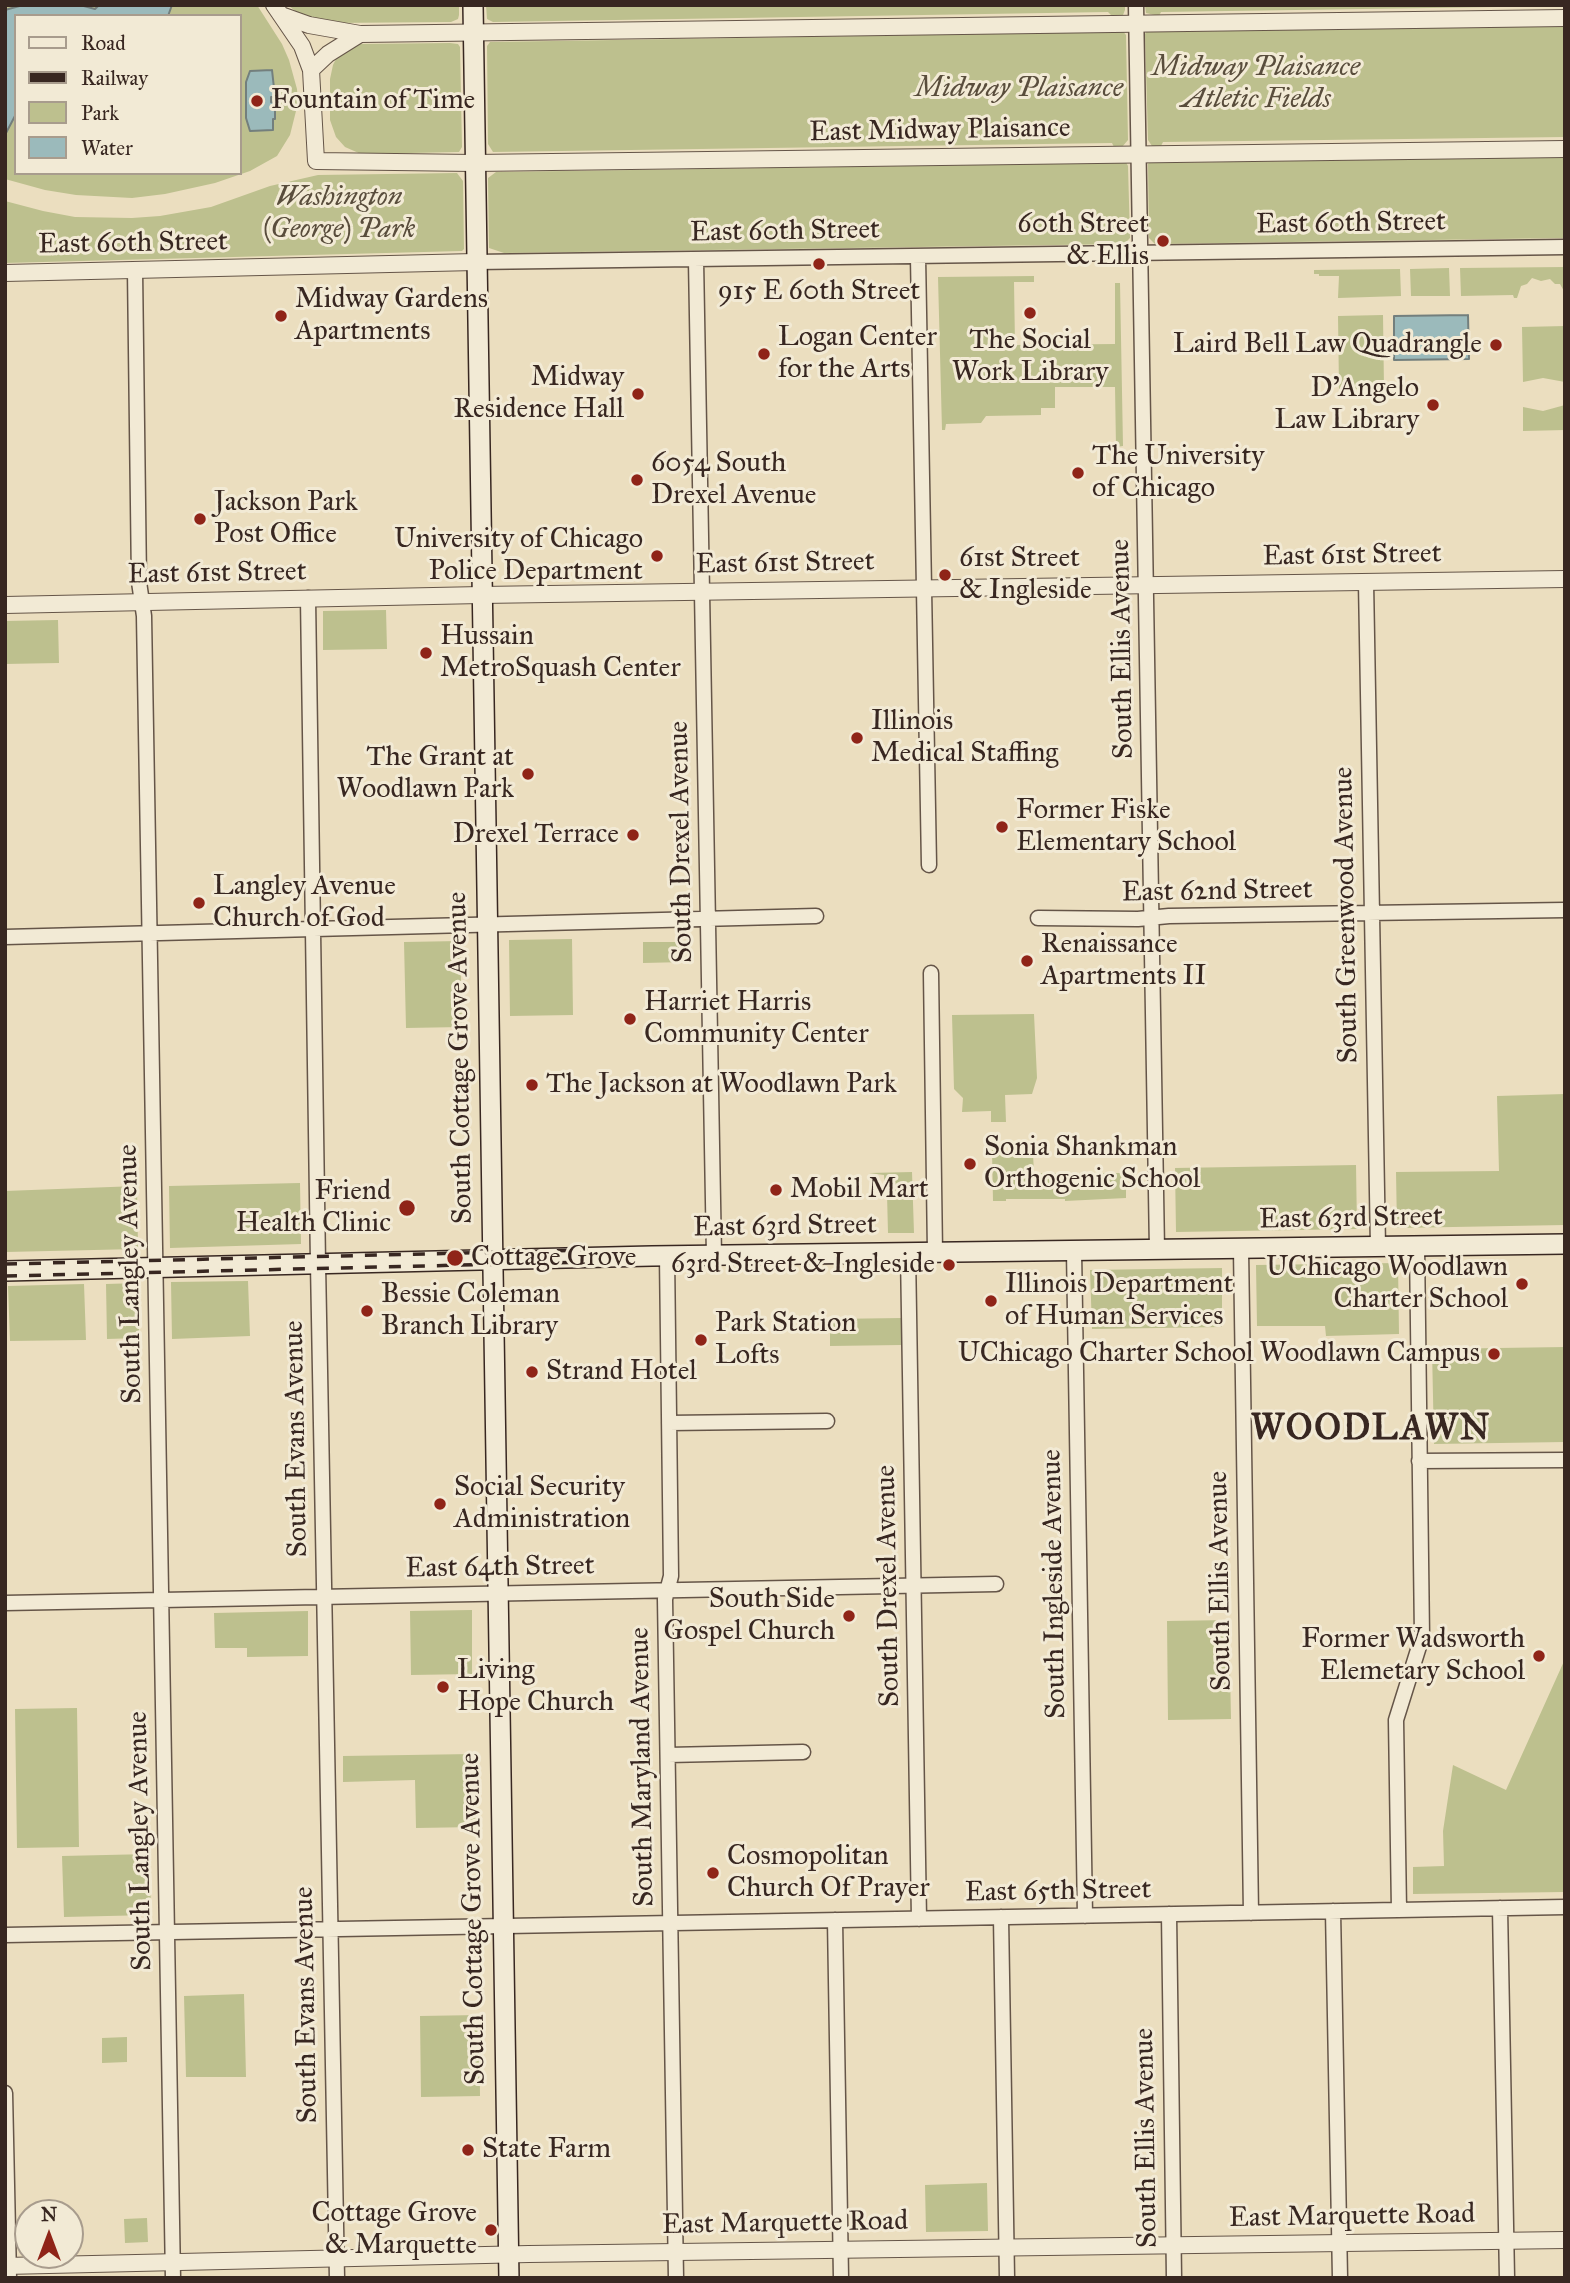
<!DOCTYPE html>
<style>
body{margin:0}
#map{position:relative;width:1570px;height:2283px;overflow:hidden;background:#ebdebf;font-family:"IM FELL Great Primer",serif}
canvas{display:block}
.frame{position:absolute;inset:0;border:7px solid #382721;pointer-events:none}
.legend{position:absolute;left:14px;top:14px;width:228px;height:161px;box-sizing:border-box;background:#f2ead5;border:2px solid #a89c8d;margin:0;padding:9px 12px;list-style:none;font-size:21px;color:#382721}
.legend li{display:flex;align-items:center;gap:14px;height:35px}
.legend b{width:35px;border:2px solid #a89c8d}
.north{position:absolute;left:14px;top:2199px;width:70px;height:70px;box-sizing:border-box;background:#f2ead5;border:2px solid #a89c8d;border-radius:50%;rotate:0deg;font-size:19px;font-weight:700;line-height:28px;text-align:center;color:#382721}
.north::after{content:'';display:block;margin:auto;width:24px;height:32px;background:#8f2418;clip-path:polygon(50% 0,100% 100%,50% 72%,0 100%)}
</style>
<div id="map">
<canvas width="1570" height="2283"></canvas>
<div class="frame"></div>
<ul class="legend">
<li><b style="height:9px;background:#f2ead5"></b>Road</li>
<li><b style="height:9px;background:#382721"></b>Railway</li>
<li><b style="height:19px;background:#bdc08e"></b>Park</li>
<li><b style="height:19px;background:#9bbabb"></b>Water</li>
</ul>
<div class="north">N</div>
</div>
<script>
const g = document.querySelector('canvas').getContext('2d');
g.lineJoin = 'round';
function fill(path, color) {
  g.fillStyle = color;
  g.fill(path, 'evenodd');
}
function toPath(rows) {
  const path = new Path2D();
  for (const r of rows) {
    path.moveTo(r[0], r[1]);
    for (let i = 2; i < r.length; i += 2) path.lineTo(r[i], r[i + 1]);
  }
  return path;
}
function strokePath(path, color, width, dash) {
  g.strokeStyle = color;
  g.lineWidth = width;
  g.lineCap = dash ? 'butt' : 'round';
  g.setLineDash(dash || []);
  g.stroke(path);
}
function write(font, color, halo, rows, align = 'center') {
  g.font = font + ' "IM FELL Great Primer",serif';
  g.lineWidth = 6;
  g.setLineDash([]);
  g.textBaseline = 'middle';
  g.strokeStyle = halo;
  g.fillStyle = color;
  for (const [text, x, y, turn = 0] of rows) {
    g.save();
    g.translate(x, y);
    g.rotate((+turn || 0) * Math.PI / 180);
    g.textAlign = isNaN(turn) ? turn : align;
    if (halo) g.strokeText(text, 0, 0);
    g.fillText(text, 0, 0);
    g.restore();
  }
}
fill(toPath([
 [5,5,257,5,282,44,289,60,297,89,298,103,290,135,277,156,250,171,215,183,165,194,132,198,76,195,45,190,5,179],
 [16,16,240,16,240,173,16,173],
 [288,5,459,5,459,15,458,19,451,22,330,23,300,15],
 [486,5,1125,5,1125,10,1123,15,1113,17,1108,12,493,22,487,19],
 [1145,5,1565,5,1565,6,1161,12,1159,16,1146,13],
 [1565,26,1565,137,1163,142,1161,146,1152,146,1148,140,1145,34,1147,31,1159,28,1161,32],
 [1113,29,1122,30,1126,35,1128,140,1122,147,1114,147,1112,143,493,152,488,144,487,46,490,42,1111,32],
 [450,43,458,44,460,47,462,147,459,152,361,154,345,147,336,137,330,120,330,79,333,65,337,57,356,44],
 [1565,157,1565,238,1155,244,1149,238,1148,164,1150,161,1161,159,1163,163],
 [1114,159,1125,160,1128,166,1130,238,1124,244,504,253,489,248,488,178,496,172,1113,163],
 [457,173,463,181,464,249,462,251,5,263,5,201,43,211,75,217,132,218,160,216,211,207,270,186,318,175],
 [1565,267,1565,293,1560,284,1555,284,1550,279,1541,281,1532,278,1527,284,1521,286,1517,298,1514,298,1513,295,1461,296,1460,268],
 [1449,268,1450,296,1411,296,1410,269],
 [1400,269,1401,296,1338,298,1339,276,1319,276,1319,274,1314,274,1314,270],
 [1034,276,1034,282,1014,282,1015,345,1115,344,1115,283,1120,283,1123,446,1116,447,1115,387,1055,387,1055,408,1041,408,1041,415,986,416,981,423,946,424,945,430,942,430,938,277],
 [1383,315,1384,388,1339,389,1338,316],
 [1565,326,1565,382,1543,378,1523,382,1522,327],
 [1565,405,1565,430,1523,431,1523,407,1543,411],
 [386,610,387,649,323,650,323,611],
 [58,620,59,663,5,664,5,621],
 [572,939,573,1015,510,1016,509,940],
 [460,941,462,1027,406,1028,404,942],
 [643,942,685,942,685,962,643,963],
 [1034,1014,1037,1078,1032,1094,1005,1095,1006,1122,991,1122,991,1111,962,1112,963,1098,954,1089,952,1015],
 [1565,1094,1565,1225,1397,1228,1396,1172,1499,1171,1497,1096],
 [992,1150,1005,1150,1006,1155,1033,1154,1034,1173,1126,1173,1126,1198,1065,1201,1065,1199,1006,1199,1006,1201,993,1201],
 [1356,1165,1357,1229,1176,1232,1175,1168],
 [912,1172,914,1233,888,1233,887,1194,885,1194,884,1175,869,1173],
 [300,1183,301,1244,170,1248,169,1186],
 [137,1186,138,1249,6,1252,5,1191],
 [1398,1263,1399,1334,1326,1336,1325,1326,1257,1326,1256,1265],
 [1222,1268,1222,1327,1092,1329,1090,1270],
 [248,1281,250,1336,172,1339,171,1282],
 [139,1283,139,1338,107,1339,106,1284],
 [84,1284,86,1340,10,1341,8,1286],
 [902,1318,901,1345,830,1346,830,1319],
 [1565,1347,1565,1442,1434,1444,1432,1349],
 [472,1610,472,1674,411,1675,410,1611],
 [308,1611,308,1656,247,1657,247,1648,215,1648,214,1613],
 [1229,1620,1231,1719,1168,1720,1167,1621],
 [1565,1659,1565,1892,1413,1894,1413,1867,1444,1866,1443,1831,1453,1765,1506,1790],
 [77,1708,79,1847,17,1848,15,1709],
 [473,1754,476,1827,416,1828,415,1780,343,1782,343,1756],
 [150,1854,151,1915,64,1917,62,1856],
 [244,1994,246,2077,186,2077,184,1996],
 [479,2015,480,2096,421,2097,420,2016],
 [127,2037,127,2062,102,2063,102,2038],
 [987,2183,988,2231,926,2232,925,2185],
 [147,2218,148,2242,125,2243,124,2219]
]), '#bdc08e');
const water = toPath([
 [23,5,80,5,95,9,99,5,172,5,168,16,16,16,16,114,6,133,5,140,5,10,23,5],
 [272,70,275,97,271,97,271,102,275,103,275,119,273,119,273,130,250,131,246,118,246,82,250,71,272,70],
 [1468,315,1469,359,1394,360,1394,316,1468,315]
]);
fill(water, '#9bbabb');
strokePath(water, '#737f7d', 2);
const minor = toPath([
 [1136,5,1157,1250],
 [918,257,929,865],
 [696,260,714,1256],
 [475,262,1565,247],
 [135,270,139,582,144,616,173,2278],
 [1366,582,1378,1247],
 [308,598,318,1264,337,2278],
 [1038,918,1138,919,1169,916,1565,910],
 [5,937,816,916],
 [931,973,935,1253],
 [1241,1249,1251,1913],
 [1074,1251,1085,1916],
 [908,1253,919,1919],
 [667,1256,671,1576,665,1599,676,2278],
 [669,1423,827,1421],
 [1419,1461,1565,1460],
 [5,1603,996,1584],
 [668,1755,803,1752],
 [1500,1908,1507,2278],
 [1399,1910,1396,1720,1422,1637,1417,1246],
 [1333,1911,1340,2278],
 [1169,1914,1174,2278],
 [1001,1917,1007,2278],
 [835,1920,841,2278],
 [5,1935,1565,1907],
 [5,2093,9,2278]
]);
const tertiary = toPath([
 [274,5,302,46,311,70,316,161,474,163,1565,149],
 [281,15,309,25,360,34,1565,18],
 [311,70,328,54,360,34],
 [5,273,475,262],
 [5,605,481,595,1565,579],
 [5,2266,529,2254,1565,2240]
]);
const secondary = toPath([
 [473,5,509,2278],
 [5,1271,652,1256,1565,1244]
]);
strokePath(minor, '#655548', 17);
strokePath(tertiary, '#655548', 18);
strokePath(secondary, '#382721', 22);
strokePath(minor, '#f2ead5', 14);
strokePath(tertiary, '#f2ead5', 16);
strokePath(secondary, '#f2ead5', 19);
strokePath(toPath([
 [5,1264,588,1250],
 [5,1276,588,1262]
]), '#382721', 3.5, [12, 12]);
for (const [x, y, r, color] of [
 [257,101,7,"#8f2418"],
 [1163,241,7,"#8f2418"],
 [819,264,7,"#8f2418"],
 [1030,313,7,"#8f2418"],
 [281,316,7,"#8f2418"],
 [1496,345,7,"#8f2418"],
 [764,354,7,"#8f2418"],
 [638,394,7,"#8f2418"],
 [1433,405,7,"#8f2418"],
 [1078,473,7,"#8f2418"],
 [637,480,7,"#8f2418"],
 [200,519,7,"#8f2418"],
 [657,556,7,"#8f2418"],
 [945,575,7,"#8f2418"],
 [426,653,7,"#8f2418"],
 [857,738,7,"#8f2418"],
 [528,774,7,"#8f2418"],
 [1002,827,7,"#8f2418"],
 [633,835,7,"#8f2418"],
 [199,903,7,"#8f2418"],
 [1027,961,7,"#8f2418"],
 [630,1019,7,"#8f2418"],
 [532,1085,7,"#8f2418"],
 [970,1164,7,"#8f2418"],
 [776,1190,7,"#8f2418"],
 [407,1208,9,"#8f2418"],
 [455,1258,9,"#8f2418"],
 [949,1265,7,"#8f2418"],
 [1522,1284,7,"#8f2418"],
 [991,1301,7,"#8f2418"],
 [367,1311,7,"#8f2418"],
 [701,1340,7,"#8f2418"],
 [1494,1354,7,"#8f2418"],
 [532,1372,7,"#8f2418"],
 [440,1504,7,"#8f2418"],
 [849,1616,7,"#8f2418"],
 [1539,1656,7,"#8f2418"],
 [443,1687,7,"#8f2418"],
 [713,1873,7,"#8f2418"],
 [468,2150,7,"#8f2418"],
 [491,2230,7,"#8f2418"]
]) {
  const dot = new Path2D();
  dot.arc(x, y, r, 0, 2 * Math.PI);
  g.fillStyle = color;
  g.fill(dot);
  strokePath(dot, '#f2ead5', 2.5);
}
write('italic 28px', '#594d3c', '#f2ead5', [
 ["Midway Plaisance",1256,68],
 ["Atletic Fields",1256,100],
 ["Midway Plaisance",1019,89],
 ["Washington",339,198],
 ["(George) Park",339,230]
]);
write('28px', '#382721', '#f2ead5', [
 ["Fountain of Time",271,101],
 ["60th Street",1149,225,"right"],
 ["& Ellis",1149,257,"right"],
 ["915 E 60th Street",819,292,"center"],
 ["Midway Gardens",295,300],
 ["Apartments",295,332],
 ["Logan Center",778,338],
 ["for the Arts",778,370],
 ["The Social",1030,341,"center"],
 ["Work Library",1030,373,"center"],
 ["Laird Bell Law Quadrangle",1482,345,"right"],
 ["Midway",624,378,"right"],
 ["Residence Hall",624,410,"right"],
 ["D'Angelo",1419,389,"right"],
 ["Law Library",1419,421,"right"],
 ["The University",1092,457],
 ["of Chicago",1092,489],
 ["6054 South",651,464],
 ["Drexel Avenue",651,496],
 ["Jackson Park",214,503],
 ["Post Office",214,535],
 ["University of Chicago",643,540,"right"],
 ["Police Department",643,572,"right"],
 ["61st Street",959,559],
 ["& Ingleside",959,591],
 ["Hussain",440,637],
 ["MetroSquash Center",440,669],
 ["Illinois",871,722],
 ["Medical Staffing",871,754],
 ["The Grant at",514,758,"right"],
 ["Woodlawn Park",514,790,"right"],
 ["Former Fiske",1016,811],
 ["Elementary School",1016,843],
 ["Drexel Terrace",619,835,"right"],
 ["Langley Avenue",213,887],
 ["Church of God",213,919],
 ["Renaissance",1041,945],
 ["Apartments II",1041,977],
 ["Harriet Harris",644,1003],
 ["Community Center",644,1035],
 ["The Jackson at Woodlawn Park",546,1085],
 ["Sonia Shankman",984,1148],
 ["Orthogenic School",984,1180],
 ["Mobil Mart",790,1190],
 ["Friend",391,1192,"right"],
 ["Health Clinic",391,1224,"right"],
 ["Cottage Grove",471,1258],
 ["63rd Street & Ingleside",935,1265,"right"],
 ["UChicago Woodlawn",1508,1268,"right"],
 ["Charter School",1508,1300,"right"],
 ["Illinois Department",1005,1285],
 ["of Human Services",1005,1317],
 ["Bessie Coleman",381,1295],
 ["Branch Library",381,1327],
 ["Park Station",715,1324],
 ["Lofts",715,1356],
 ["UChicago Charter School Woodlawn Campus",1480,1354,"right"],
 ["Strand Hotel",546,1372],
 ["Social Security",454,1488],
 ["Administration",454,1520],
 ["South Side",835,1600,"right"],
 ["Gospel Church",835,1632,"right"],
 ["Former Wadsworth",1525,1640,"right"],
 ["Elemetary School",1525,1672,"right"],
 ["Living",457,1671],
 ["Hope Church",457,1703],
 ["Cosmopolitan",727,1857],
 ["Church Of Prayer",727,1889],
 ["State Farm",482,2150],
 ["Cottage Grove",477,2214,"right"],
 ["& Marquette",477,2246,"right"]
], 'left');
write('28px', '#382721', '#f2ead5', [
 ["East Midway Plaisance",940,131,-1],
 ["East 60th Street",1351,224,-1],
 ["East 60th Street",785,232,-1],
 ["East 60th Street",133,244,-1],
 ["East 61st Street",1352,556,-1],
 ["East 61st Street",785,564,-1],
 ["East 61st Street",217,574,-1],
 ["South Ellis Avenue",1123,649,-91],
 ["South Drexel Avenue",682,842,-91],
 ["East 62nd Street",1217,892,-1],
 ["South Greenwood Avenue",1347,915,-91],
 ["South Cottage Grove Avenue",461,1058,-91],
 ["East 63rd Street",1351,1219,-1],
 ["East 63rd Street",785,1227,-1],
 ["South Langley Avenue",131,1274,-91],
 ["South Evans Avenue",297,1439,-91],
 ["East 64th Street",500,1568,-1],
 ["South Ellis Avenue",1221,1581,-91],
 ["South Ingleside Avenue",1055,1584,-91],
 ["South Drexel Avenue",889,1586,-91],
 ["South Maryland Avenue",643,1767,-91],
 ["South Langley Avenue",141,1841,-91],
 ["East 65th Street",1058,1892,-1],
 ["South Cottage Grove Avenue",474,1919,-91],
 ["South Evans Avenue",307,2005,-91],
 ["South Ellis Avenue",1147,2138,-91],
 ["East Marquette Road",1352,2217,-1],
 ["East Marquette Road",785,2224,-1]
]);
g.letterSpacing = '2px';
write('bold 35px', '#382721', '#f2ead5', [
 ["WOODLAWN",1371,1430]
]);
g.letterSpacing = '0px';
</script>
